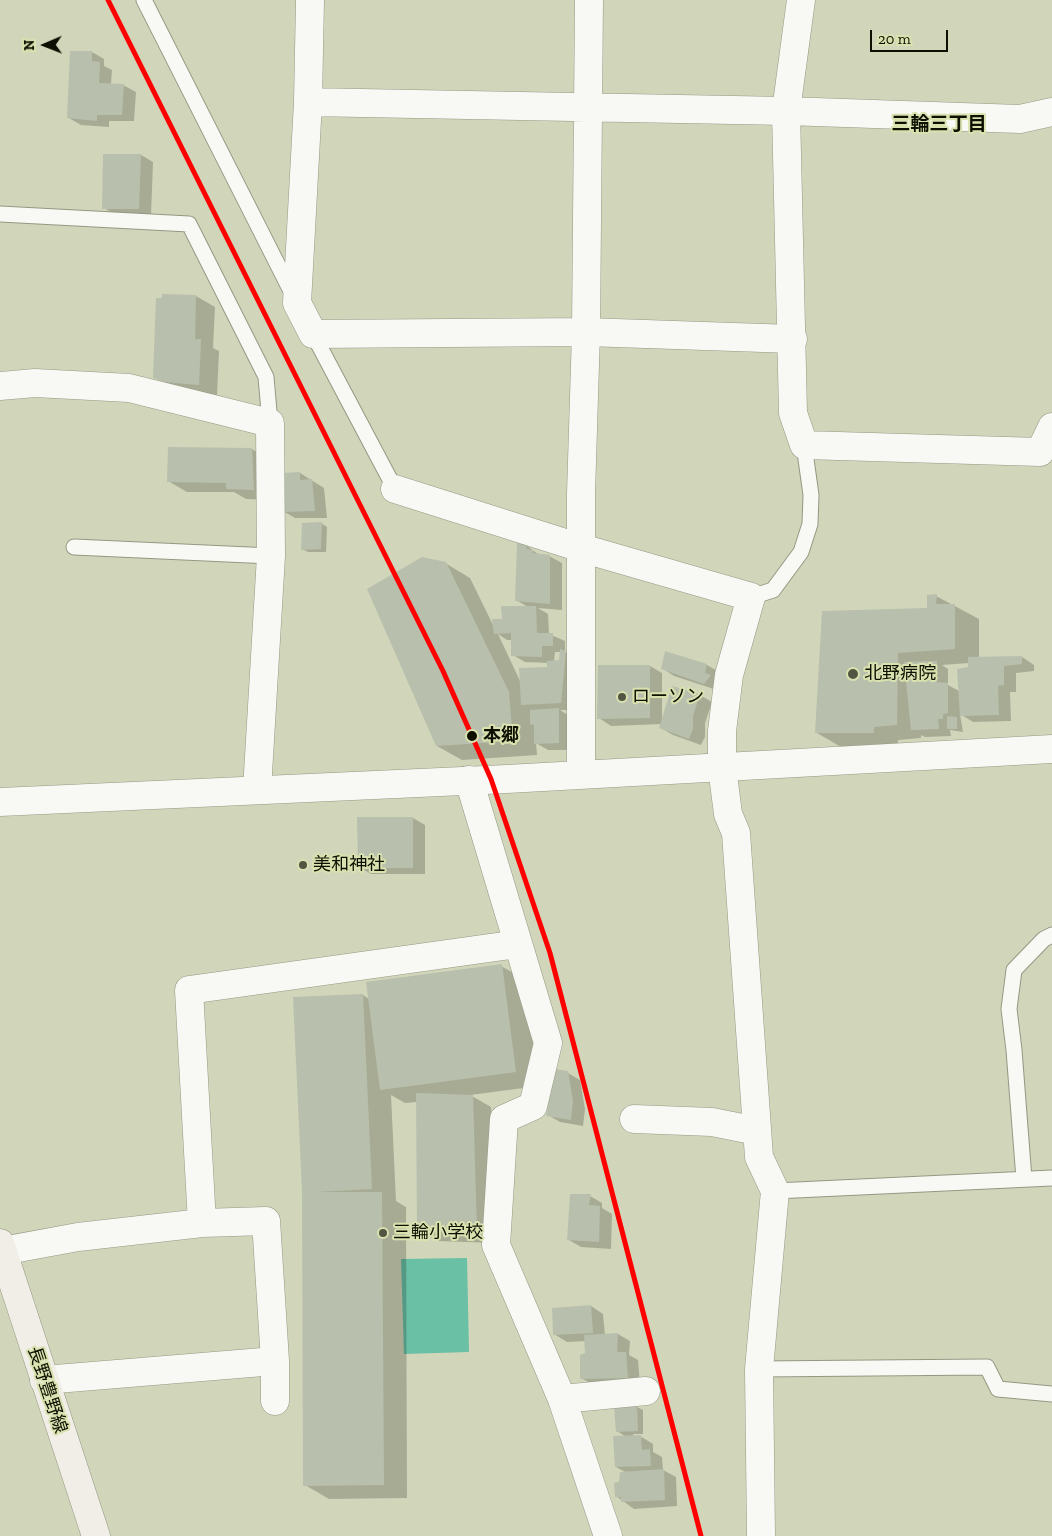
<!DOCTYPE html>
<meta charset="utf-8">
<style>
body{margin:0}
#map{position:relative;width:1052px;height:1536px;overflow:hidden;background:#d1d6ba;font-family:"Zilla Slab",serif}
canvas{display:block}
.north{position:absolute;left:20px;top:20px;width:50px;height:50px;-webkit-text-stroke:4px #d9e1af;paint-order:stroke;rotate:269deg;font-size:14px;font-weight:700;line-height:20px;text-align:center;color:#0d0f01}
.north::after{content:'';display:block;margin:auto;width:18px;height:22px;background:#0d0f01;clip-path:polygon(50% 0,100% 100%,50% 72%,0 100%)}
.scale{position:absolute;left:870px;top:30px;width:78px;height:22px;box-sizing:border-box;border:2px solid #0d0f01;border-top:0;padding-left:6px;font-size:15px;line-height:18px;white-space:nowrap;color:#0d0f01;-webkit-text-stroke:4px #d9e1af;paint-order:stroke}
</style>
<div id="map">
<canvas width="1052" height="1536"></canvas>
<div class="north">N</div>
<div class="scale">20 m</div>
</div>
<script>
const g = document.querySelector('canvas').getContext('2d');
g.lineJoin = 'round';
function fill(path, color) {
  g.fillStyle = color;
  g.fill(path, 'evenodd');
}
function toPath(rows) {
  const path = new Path2D();
  for (const r of rows) {
    path.moveTo(r[0], r[1]);
    for (let i = 2; i < r.length; i += 2) path.lineTo(r[i], r[i + 1]);
  }
  return path;
}
function strokePath(path, color, width, dash) {
  g.strokeStyle = color;
  g.lineWidth = width;
  g.lineCap = dash ? 'butt' : 'round';
  g.setLineDash(dash || []);
  g.stroke(path);
}
function write(font, color, halo, rows, align = 'center') {
  g.font = font + ' "Zilla Slab","Noto Sans JP",serif';
  g.lineWidth = 4;
  g.setLineDash([]);
  g.textBaseline = 'middle';
  g.strokeStyle = halo;
  g.fillStyle = color;
  for (const [text, x, y, turn = 0] of rows) {
    g.save();
    g.translate(x, y);
    g.rotate((+turn || 0) * Math.PI / 180);
    g.textAlign = isNaN(turn) ? turn : align;
    if (halo) g.strokeText(text, 0, 0);
    g.fillText(text, 0, 0);
    g.restore();
  }
}
fill(toPath([
 [467,1258,469,1352,404,1354,401,1259]
]), '#69c0a5');
fill(toPath([
 [92,52,104,59,104,66,112,70,111,84,123,85,136,92,134,121,109,121,109,127,81,125,69,118],
 [104,155,141,155,153,162,151,216,116,215,104,208],
 [163,295,196,296,215,307,213,348,219,351,217,395,183,392,155,377],
 [252,449,270,460,272,500,246,499,234,492,187,492,168,481],
 [300,473,324,488,327,518,295,518,283,511],
 [321,523,327,527,326,552,308,552,302,549],
 [526,545,539,555,549,556,562,563,562,610,538,608,548,614,549,634,565,641,565,652,578,659,573,710,560,710,571,717,571,750,548,750,536,743,537,755,462,760,437,746,445,563,470,578,494,627,528,607,516,600],
 [498,634,507,640,513,640,513,655,525,662,549,663,548,668,521,683],
 [555,652,561,652,560,661,554,661],
 [936,596,979,619,979,658,1022,657,1034,665,1034,671,1016,673,1016,692,1010,692,1011,721,973,722,960,714,963,732,950,730,951,736,925,737,921,735,921,738,898,740,898,746,841,747,817,733,928,609],
 [969,663,970,668,959,691,948,685,948,669,942,665],
 [666,653,707,665,719,672,717,690,674,676,662,668],
 [650,666,662,673,662,722,673,687,700,695,712,702,705,723,705,737,701,745,673,735,661,728,662,724,611,726,599,718],
 [413,818,425,825,425,874,371,874,359,867],
 [501,966,526,980,539,1086,470,1095,491,1107,495,1243,437,1241,418,1230,417,1102,405,1103,391,1095,396,1201,406,1207,407,1498,329,1499,305,1485,303,1192,363,995,369,999],
 [568,1073,580,1080,585,1109,583,1126,560,1122,548,1115],
 [590,1196,602,1203,602,1208,612,1214,611,1249,581,1247,569,1240],
 [591,1306,603,1314,605,1335,618,1334,630,1341,629,1355,638,1360,640,1384,594,1385,581,1378,586,1354,586,1341,567,1342,554,1334],
 [637,1407,643,1410,643,1434,633,1434,634,1437,640,1436,653,1444,653,1452,662,1457,663,1470,676,1477,677,1506,634,1509,616,1496,627,1473,616,1467,626,1437,617,1431]
]), '#0003');
fill(toPath([
 [70,51,92,51,92,61,100,62,99,83,124,84,122,115,97,115,97,121,67,118],
 [103,154,141,154,139,209,102,209],
 [162,294,196,295,195,339,201,339,199,385,164,382,153,378,156,298,162,298],
 [168,447,252,448,254,490,226,489,226,483,167,482],
 [300,472,300,480,312,479,315,511,282,512,282,473],
 [322,522,321,549,301,550,302,523],
 [517,543,526,544,527,549,533,550,533,553,550,555,550,604,515,601],
 [422,557,446,562,509,692,513,741,436,746,367,589],
 [937,594,936,604,955,604,955,649,898,653,897,725,874,727,874,733,815,733,822,611,927,608,927,595],
 [501,606,536,606,537,633,553,633,553,646,542,646,542,657,511,656,511,633,494,634,492,619,502,619],
 [560,649,566,651,561,703,521,705,519,668,547,667,547,661,559,660],
 [665,651,707,664,705,673,711,675,704,684,661,669],
 [1022,656,1022,664,1004,666,1004,685,998,686,999,715,960,716,957,669,968,667,968,657],
 [937,661,936,682,948,683,948,713,943,714,943,719,938,719,939,729,911,730,904,662],
 [598,665,650,665,650,718,597,719],
 [672,686,700,694,693,716,693,729,689,739,659,728],
 [559,708,559,743,534,744,534,725,530,724,530,710],
 [947,716,957,717,957,729,947,729],
 [357,817,413,817,413,868,358,868],
 [502,964,516,1072,380,1090,366,982],
 [363,994,372,1189,316,1192,382,1192,384,1485,303,1486,302,1192,293,997],
 [555,1069,568,1071,573,1101,571,1120,546,1116],
 [416,1093,473,1095,477,1233,417,1231],
 [570,1194,591,1194,589,1205,600,1206,599,1242,567,1240],
 [591,1305,593,1333,553,1335,552,1308],
 [618,1333,617,1352,626,1352,628,1378,580,1379,580,1355,585,1353,584,1335],
 [637,1406,638,1431,616,1432,614,1407],
 [641,1435,642,1450,650,1449,651,1466,615,1467,613,1436],
 [664,1469,665,1500,621,1502,621,1497,615,1497,614,1483,619,1482,620,1472]
]), '#b8bfac');
const service = toPath([
 [144,0,293,295],
 [0,214,189,224,266,377,270,423],
 [313,334,395,489],
 [74,547,271,556],
 [751,597,773,590,801,552,810,524,811,495,804,445],
 [1024,1179,1014,1050,1009,1009,1014,970,1044,939,1052,935],
 [775,1191,1052,1178],
 [759,1369,987,1367,998,1389,1052,1394]
]);
const minor = toPath([
 [310,0,308,102,297,303,313,334,586,332,793,339],
 [801,0,786,111,793,413,804,445,1040,452,1052,427],
 [308,102,786,111,1020,119,1052,112],
 [0,386,35,383,129,388,270,423,271,556,257,790],
 [395,489,581,548,751,597,729,675,722,731,722,767,728,814,736,833,759,1157,775,1191,759,1369,761,1536],
 [581,773,581,494,586,332,589,0],
 [469,780,548,1043,533,1106,504,1119,496,1245,562,1399,608,1536],
 [634,1119,712,1122,757,1131],
 [202,1223,189,990,518,944],
 [2,1251,78,1237,202,1223,266,1221,275,1361],
 [44,1380,275,1361,275,1401],
 [562,1399,646,1391]
]);
const tertiary = toPath([
 [0,802,507,779,1052,749]
]);
const secondary = toPath([
 [0,1243,96,1536]
]);
strokePath(service, '#949882', 17);
strokePath(minor, '#949882', 29);
strokePath(tertiary, '#949882', 29);
strokePath(secondary, '#949882', 29);
strokePath(service, '#f8f9f5', 15);
strokePath(minor, '#f8f9f5', 28);
strokePath(tertiary, '#f8f9f5', 28);
strokePath(secondary, '#f0eee7', 28);
strokePath(toPath([
 [108,0,443,671,491,779,550,953,701,1536]
]), '#f00', 5);
for (const [x, y, r, color] of [
 [853,674,6,"#525542"],
 [622,697,5,"#525542"],
 [472,736,6,"#0d0f01"],
 [303,865,5,"#525542"],
 [383,1233,5,"#525542"]
]) {
  const dot = new Path2D();
  dot.arc(x, y, r, 0, 2 * Math.PI);
  g.fillStyle = color;
  g.fill(dot);
  strokePath(dot, '#d9e1af', 2);
}
write('18px', '#0d0f01', '#d9e1af', [
 ["北野病院",864,674],
 ["ローソン",632,697],
 ["美和神社",313,865],
 ["三輪小学校",393,1233]
], 'left');
write('bold 18px', '#0d0f01', '#d9e1af', [
 ["本郷",483,736]
], 'left');
write('18px', '#0d0f01', '#d9e1af', [
 ["長野豊野線",47,1390,72]
]);
write('bold 19px', '#0d0f01', '#d9e1af', [
 ["三輪三丁目",939,125]
]);
</script>
